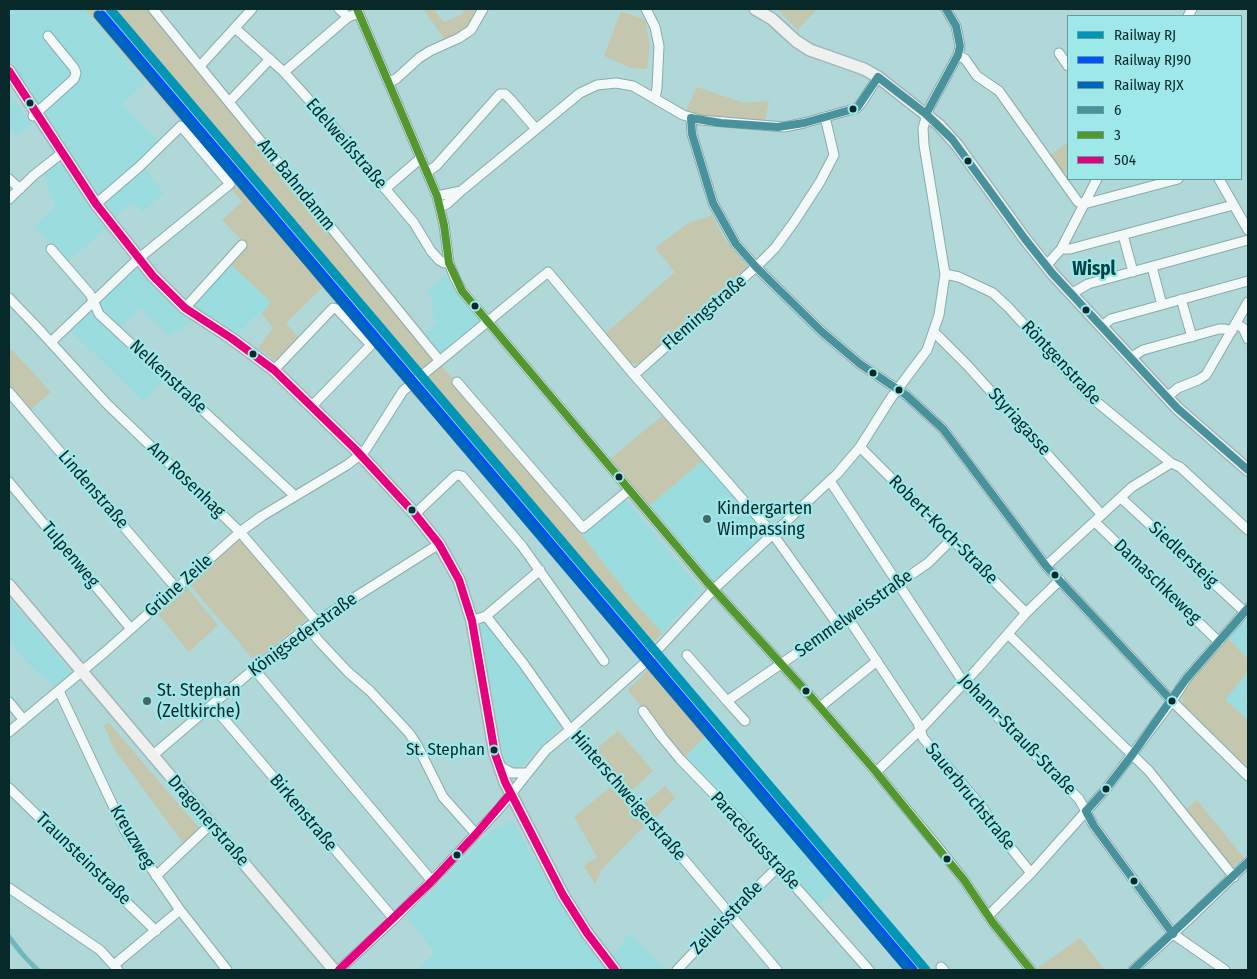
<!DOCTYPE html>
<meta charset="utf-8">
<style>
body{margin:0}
#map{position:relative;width:1257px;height:979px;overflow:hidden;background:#b0d8d8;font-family:"Fira Sans Condensed",sans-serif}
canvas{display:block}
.frame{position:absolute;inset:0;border:10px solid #08292a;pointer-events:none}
.legend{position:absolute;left:1067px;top:15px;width:175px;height:165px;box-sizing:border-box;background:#9ee8ea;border:1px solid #629c9d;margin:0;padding:6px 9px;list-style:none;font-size:15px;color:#08292a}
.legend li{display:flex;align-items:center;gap:10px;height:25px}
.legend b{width:25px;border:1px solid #629c9d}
</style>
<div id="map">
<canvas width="1257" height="979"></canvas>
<div class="frame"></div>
<ul class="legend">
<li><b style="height:6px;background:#0196b5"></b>Railway RJ</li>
<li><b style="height:6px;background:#0050ff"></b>Railway RJ90</li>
<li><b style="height:6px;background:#0065bd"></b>Railway RJX</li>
<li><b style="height:6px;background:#48929c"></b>6</li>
<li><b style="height:6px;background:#52982f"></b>3</li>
<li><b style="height:6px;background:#e5007d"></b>504</li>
</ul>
</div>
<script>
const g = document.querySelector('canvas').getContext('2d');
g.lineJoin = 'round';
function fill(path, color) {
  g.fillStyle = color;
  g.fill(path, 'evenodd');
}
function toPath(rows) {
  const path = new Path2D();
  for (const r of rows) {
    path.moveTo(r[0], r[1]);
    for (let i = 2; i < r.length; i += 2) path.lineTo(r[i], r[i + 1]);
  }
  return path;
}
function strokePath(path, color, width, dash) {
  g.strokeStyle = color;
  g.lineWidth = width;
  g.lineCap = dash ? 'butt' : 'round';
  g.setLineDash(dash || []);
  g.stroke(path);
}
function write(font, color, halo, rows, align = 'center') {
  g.font = font + ' "Fira Sans Condensed",sans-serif';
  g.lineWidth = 4.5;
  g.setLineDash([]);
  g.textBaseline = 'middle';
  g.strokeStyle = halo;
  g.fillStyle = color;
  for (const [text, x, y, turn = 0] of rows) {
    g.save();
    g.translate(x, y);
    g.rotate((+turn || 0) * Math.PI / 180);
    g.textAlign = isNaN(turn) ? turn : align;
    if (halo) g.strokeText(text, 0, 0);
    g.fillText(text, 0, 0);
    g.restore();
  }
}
fill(toPath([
 [9,9,85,9,146,82,122,104,159,141,145,168,164,193,142,213,133,202,114,219,75,163,9,62],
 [9,92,32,125,16,136,9,130],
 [57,163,63,165,107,228,66,263,34,226,55,207,43,173],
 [131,260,177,309,193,320,169,336,140,308,120,328,165,378,144,402,62,323],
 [227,261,271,302,262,314,259,312,237,335,193,307,187,301],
 [445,275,480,317,479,321,435,358,419,338,437,323,432,313,433,299,426,291],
 [702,461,767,532,713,581,649,506],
 [623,497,699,587,700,591,662,633,634,602,580,533],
 [9,599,73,674,56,687,30,666,9,641],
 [1248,613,1248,659,1227,637],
 [489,617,562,725,521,767,515,769,508,766,504,758,479,623],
 [1248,672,1248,720,1225,700],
 [711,731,843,885,817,905,683,759],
 [512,821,557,896,608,970,416,970,435,953,406,916,491,831],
 [629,933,666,970,622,970,613,957]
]), '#9bdcde');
fill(toPath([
 [85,9,98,9,410,373,403,378,322,288,286,323,299,338,277,362,258,348,273,328,262,314,271,302,227,261,245,243,222,220,242,202,230,187,233,183],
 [113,9,152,9,442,366,580,533,634,602,662,633,652,644,603,584],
 [423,9,434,9,443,22,462,15,464,9,481,9,467,30,446,41],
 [777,9,817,9,798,30],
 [621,11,645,20,650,45,647,69,631,68,604,56],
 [697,87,744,103,769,101,765,121,706,116,686,110],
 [1066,144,1068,147,1068,170,1062,175,1049,156],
 [712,215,726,241,748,268,745,273,641,364,630,363,606,333,675,272,655,248,687,224],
 [9,347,51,392,29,411,9,386],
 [417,382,473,449,468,454,450,432,408,390],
 [662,416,702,461,649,506,610,459],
 [240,541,245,544,304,613,306,618,303,623,258,658,253,659,191,586,192,580,234,542],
 [183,588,187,588,218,625,189,652,157,613],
 [1227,637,1248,659,1248,672,1225,700,1248,720,1248,768,1183,704,1182,696,1191,678],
 [655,663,711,731,683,759,628,690],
 [109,723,199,828,184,844,114,749,104,725],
 [618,731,650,767,675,798,654,819,642,806,665,786,653,771,630,792,594,751],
 [612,786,646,825,636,834,602,869,595,884,584,866,597,857,574,817],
 [1197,800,1244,858,1231,868,1185,811],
 [1080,938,1105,970,1038,970,1036,969]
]), '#c4c6ae');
fill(toPath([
 [9,933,27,956,39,968,44,970,34,970,19,954,9,941]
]), '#70b8bb');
const minor = toPath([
 [153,9,439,360],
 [339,9,348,17],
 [357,9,437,196,444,225,449,263,455,278,462,291,707,582,812,698,876,772,942,852,964,880,993,923,1031,970],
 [646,9,655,27,659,46,657,88,655,98],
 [1188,16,1192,9],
 [235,28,284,72,336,130,414,223,431,251,439,260,444,263,449,263],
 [1059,53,1068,66],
 [958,55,965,59,977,76,999,91,1078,202,1084,204,1178,179],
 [200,66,252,9],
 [284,72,348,17,359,13],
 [389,82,396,79,419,58,430,51,459,38,471,30,483,9],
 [229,102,270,59],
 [33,116,74,79,76,73,74,68,48,36],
 [691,118,692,134,713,203,736,244,756,267,821,331,860,364,906,395,943,429,1046,566,1172,701,1248,776],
 [427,172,436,166,500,94,505,94,511,100,536,129],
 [9,179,20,189],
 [1219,179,1248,230],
 [385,189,421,158],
 [437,196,461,191],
 [9,199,34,175,62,153],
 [441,207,448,203,461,191,580,93,597,85,616,83,633,86,683,115,700,120,784,127,804,123,857,108,862,102,878,77],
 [1123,235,1133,272],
 [51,249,90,294,99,314,295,496],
 [1061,249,1070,249,1233,205],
 [1046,266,1061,249,1097,179],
 [1152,267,1162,305],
 [945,274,959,277,993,293,1009,308,1087,394,1171,463],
 [1071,294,1088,284,1248,240],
 [9,298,35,325,107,404,240,532,316,621],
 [1181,299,1192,337],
 [185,308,242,245],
 [1236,324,1243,328,1248,339],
 [1101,327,1111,319,1248,281],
 [934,332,968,366,1102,515],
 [51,342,138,259,230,184,181,126,139,167,96,204],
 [1130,358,1143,350,1219,329,1225,329,1232,331],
 [274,370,333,308,337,309,371,345,312,406],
 [634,375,756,267,775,248,794,222,820,182,834,155,825,117],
 [457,382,583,528,629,490],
 [9,392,176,588],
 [1167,397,1178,388,1198,380,1206,375,1248,302],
 [860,447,1026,613],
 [830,481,964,683,1079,799,1094,826,1173,934,1225,970],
 [9,482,131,629],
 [1121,498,1245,612],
 [415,514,455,476,458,475,462,476,522,546,604,661],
 [1095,522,1219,642],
 [1046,566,1132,487,1171,463,1180,467,1248,530],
 [486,616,523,663,574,735,681,856,777,970],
 [848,618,918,723,923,738,982,807,1002,837,1031,873],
 [472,621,486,616,540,570],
 [308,627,318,640,348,672,370,691,409,733,417,745,443,797,476,834],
 [1008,634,1149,771,1234,877],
 [687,655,727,701,928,563,952,539],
 [254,669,432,881],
 [59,691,124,829,180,910,227,970],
 [727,701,745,721],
 [9,702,23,719],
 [213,706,394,919],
 [820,707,877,661],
 [643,711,661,736,680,759,742,823,778,867,869,970],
 [9,732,105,652,240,532,262,516,347,465,360,455,366,449,403,391,548,272,634,375,772,533,838,625],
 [152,756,254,669,308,627,439,544],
 [499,766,512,773,526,773],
 [876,772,920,730,978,668,1026,613,1060,580],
 [9,788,156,931],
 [156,876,211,824],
 [9,888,100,950,118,970],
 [988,916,1031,873,1106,789,1172,701,1186,679,1248,608],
 [114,965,180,910],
 [941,967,944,970],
 [339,970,394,919,442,870,499,809,546,750,570,730,648,660,713,590,837,474,860,447,891,398,927,350,939,315,945,274,924,145,923,128,929,108,958,55,960,46,956,26,946,9],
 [677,970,730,914,778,867],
 [1133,970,1187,921,1248,862]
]);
const major = toPath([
 [755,9,772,19,796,41,810,50,864,69,878,77,939,125,957,145,1025,239,1052,273,1177,408,1248,470],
 [9,71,96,204,153,276,185,308,231,338,274,370,355,449,415,514,439,544,459,580,472,621,495,754,505,782,563,895,587,933,615,970],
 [9,585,334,970]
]);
strokePath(minor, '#8aaaaa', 11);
strokePath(major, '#a0b6b6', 14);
strokePath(minor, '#f3f9f9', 9);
strokePath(major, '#eff1f1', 11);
strokePath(toPath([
 [926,114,958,55,960,46,956,26,946,9],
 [1172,701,1046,566,943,429,906,395,860,364,821,331,756,267,736,244,713,203,692,134,691,118,721,123,778,127,804,123,857,108,878,77,926,114,952,139,1025,239,1052,273,1177,408,1248,470],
 [1086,811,1106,789,1132,755,1186,679,1248,608],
 [1086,811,1094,826,1173,934],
 [1133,970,1248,862]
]), '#48929c', 8);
strokePath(toPath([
 [357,9,437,196,444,225,449,263,462,291,707,582,812,698,876,772,964,880,993,923,1031,970]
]), '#52982f', 8);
strokePath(toPath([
 [9,71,96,204,153,276,185,308,231,338,274,370,355,449,415,514,439,544,459,580,472,621,495,754,505,782,563,895,587,933,615,970],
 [339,970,432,881,476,834,510,794]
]), '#e5007d', 8);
strokePath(toPath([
 [110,9,926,970]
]), '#0196b5', 9);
strokePath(toPath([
 [102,15,913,970]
]), '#0050ff', 9);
strokePath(toPath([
 [98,15,909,970]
]), '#0065bd', 9);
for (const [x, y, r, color] of [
 [30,103,4.5,"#08292a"],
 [853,109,4.5,"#08292a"],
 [968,161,4.5,"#08292a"],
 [475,306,4.5,"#08292a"],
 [1086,310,4.5,"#08292a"],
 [253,354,4.5,"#08292a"],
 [873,373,4.5,"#08292a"],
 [899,390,4.5,"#08292a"],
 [619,477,4.5,"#08292a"],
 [412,510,4.5,"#08292a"],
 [707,519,5,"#436667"],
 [1055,575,4.5,"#08292a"],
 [806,691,4.5,"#08292a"],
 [147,701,5,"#436667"],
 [1172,701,4.5,"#08292a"],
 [494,750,4.5,"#08292a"],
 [1106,789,4.5,"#08292a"],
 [457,855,4.5,"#08292a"],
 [947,859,4.5,"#08292a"],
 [1134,881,4.5,"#08292a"]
]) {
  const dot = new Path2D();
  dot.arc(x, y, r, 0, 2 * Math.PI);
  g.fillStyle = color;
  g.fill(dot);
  strokePath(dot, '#9ee8ea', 2);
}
write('17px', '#08292a', '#9ee8ea', [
 ["St. Stephan",485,750]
], 'right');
write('18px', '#08292a', '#9ee8ea', [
 ["Edelweißstraße",346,144,49],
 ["Am Bahndamm",296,185,51],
 ["Flemingstraße",705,313,-41],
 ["Röntgenstraße",1061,363,47],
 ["Nelkenstraße",168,377,43],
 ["Styriagasse",1019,422,48],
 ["Am Rosenhag",186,480,44],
 ["Lindenstraße",93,490,49],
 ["Robert-Koch-Straße",943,530,45],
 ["Tulpenweg",70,555,50],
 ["Siedlersteig",1183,555,43],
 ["Damaschkeweg",1157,582,44],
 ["Grüne Zeile",179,586,-42],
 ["Semmelweisstraße",854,614,-35],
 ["Königsederstraße",303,635,-36],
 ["Johann-Strauß-Straße",1017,735,46],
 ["Hinterschweigerstraße",628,796,49],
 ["Sauerbruchstraße",970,797,51],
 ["Birkenstraße",303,813,50],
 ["Dragonerstraße",208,821,49],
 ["Kreuzweg",132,837,59],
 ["Paracelsusstraße",755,841,48],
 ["Traunsteinstraße",83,859,44],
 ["Zeileisstraße",727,918,-46]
]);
write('18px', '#08292a', '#9ee8ea', [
 ["Kindergarten",717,509],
 ["Wimpassing",717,530],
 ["St. Stephan",157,691],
 ["(Zeltkirche)",157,712]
], 'left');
write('bold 19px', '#004345', '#9ee8ea', [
 ["Wispl",1094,270]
]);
</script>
